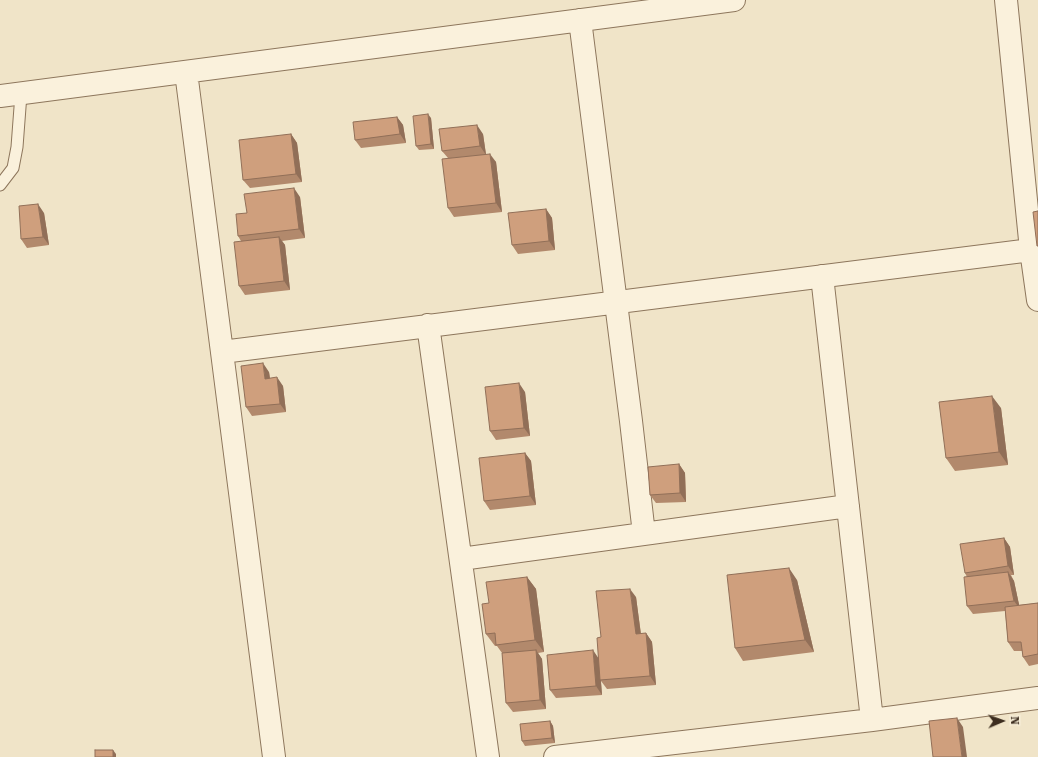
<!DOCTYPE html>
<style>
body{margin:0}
#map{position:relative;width:1038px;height:757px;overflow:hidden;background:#f0e4c8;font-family:"Roboto Serif",serif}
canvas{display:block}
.north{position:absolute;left:982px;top:701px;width:40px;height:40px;-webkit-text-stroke:3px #f7eed8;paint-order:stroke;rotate:88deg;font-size:11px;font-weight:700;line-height:16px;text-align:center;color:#3d2e20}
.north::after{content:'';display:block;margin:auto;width:14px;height:18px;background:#3d2e20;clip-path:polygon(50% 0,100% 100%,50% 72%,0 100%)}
</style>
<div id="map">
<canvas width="1038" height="757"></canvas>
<div class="north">N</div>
</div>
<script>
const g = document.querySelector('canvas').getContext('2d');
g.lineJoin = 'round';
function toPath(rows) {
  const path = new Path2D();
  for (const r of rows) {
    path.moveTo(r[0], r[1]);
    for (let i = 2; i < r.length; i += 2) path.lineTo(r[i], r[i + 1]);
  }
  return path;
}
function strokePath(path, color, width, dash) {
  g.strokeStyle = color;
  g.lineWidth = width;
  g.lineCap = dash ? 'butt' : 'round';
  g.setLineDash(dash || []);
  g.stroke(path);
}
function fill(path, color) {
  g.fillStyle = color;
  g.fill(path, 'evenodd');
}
const lane = toPath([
 [0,185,13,168,17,147,21,94]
]);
const street = toPath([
 [1006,0,1031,250,1038,300],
 [580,20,631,421,644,534],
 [186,72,274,757],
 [0,96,734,0],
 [822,276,872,720],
 [428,325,488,757],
 [222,352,1031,250],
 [461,559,848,506],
 [555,757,872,720,1038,698]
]);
strokePath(lane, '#8d765c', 13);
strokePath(street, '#8d765c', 24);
strokePath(lane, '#faf1dc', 11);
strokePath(street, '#faf1dc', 22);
fill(toPath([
 [397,117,403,125,406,143,361,148,355,140],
 [431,118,434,149,419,150,416,146],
 [291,134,297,143,302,182,250,188,243,180],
 [483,134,486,154,496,162,502,212,454,217,448,208,448,158,442,151],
 [300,197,305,238,282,241,285,245,290,290,245,295,239,286,241,241,238,236,247,213],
 [546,209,552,218,555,250,518,254,512,245],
 [44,213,49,245,27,248,21,239],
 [269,372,270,378,283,386,286,412,252,416,246,407],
 [525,392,530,436,496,440,490,431],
 [1001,408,1008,465,955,471,946,458],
 [525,453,531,461,536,505,490,510,484,501],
 [679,464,685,473,686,502,656,503,650,495],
 [1004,538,1010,547,1014,575,1011,575,1014,581,1019,605,1038,603,1038,664,1029,666,1023,657,1022,651,1014,651,1008,642,1005,611,973,614,967,606,967,577,965,573],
 [527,577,536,589,544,652,538,653,542,659,546,709,513,712,506,703,502,653,497,646,495,646,486,634,489,603],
 [797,580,814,652,743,661,735,648],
 [636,597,641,634,646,633,652,642,656,685,607,689,601,681,602,695,556,698,550,690,598,658,601,637],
 [550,721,553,726,555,743,525,746,522,741]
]), '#b2896c');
fill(toPath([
 [428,114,431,118,434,149,431,144],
 [397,117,403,125,406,143,400,134],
 [477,125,483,134,486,155,480,146],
 [291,134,297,143,302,182,296,174],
 [490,154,496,162,502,212,496,203],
 [294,188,300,197,305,238,299,229],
 [38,204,44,213,49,245,43,237],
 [546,209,552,218,555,250,549,241],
 [279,237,285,245,290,290,284,281],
 [263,363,269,372,271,387,265,379],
 [277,377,283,386,286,412,280,404],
 [519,383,525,392,530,436,524,428],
 [992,396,1001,408,1008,465,999,452],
 [525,453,531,461,536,505,530,496],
 [679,464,685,473,686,502,680,493],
 [1004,538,1010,547,1014,575,1008,566],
 [789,568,797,580,814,652,805,640],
 [1008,572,1014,581,1020,609,1014,601],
 [527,577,536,589,544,652,535,640],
 [630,589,636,597,642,643,636,634],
 [646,633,652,642,656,685,650,676],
 [536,650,542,659,546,709,540,700],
 [593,650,599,659,602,695,596,686],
 [957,718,963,727,967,757,962,757],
 [550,721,553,726,555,743,552,738],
 [113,750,116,754,116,757,113,757]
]), '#916f58');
const building = toPath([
 [428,114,431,144,416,146,413,116,428,114],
 [397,117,400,134,355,140,353,122,397,117],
 [477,125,480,146,442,151,439,129,477,125],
 [291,134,296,174,243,180,239,140,291,134],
 [490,154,496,203,448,208,442,159,490,154],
 [294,188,299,229,238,236,236,214,247,213,244,194,294,188],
 [38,204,43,237,21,239,19,206,38,204],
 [546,209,549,241,512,245,508,213,546,209],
 [1038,211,1038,246,1037,246,1033,212,1038,211],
 [279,237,284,281,239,286,234,242,279,237],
 [263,363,265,379,277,377,280,404,246,407,241,366,263,363],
 [519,383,524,428,490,431,485,387,519,383],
 [992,396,999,452,946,458,939,402,992,396],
 [525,453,530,496,484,501,479,458,525,453],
 [679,464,680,493,650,495,648,467,679,464],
 [1004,538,1008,566,965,573,960,544,1004,538],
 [789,568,805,640,735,648,727,575,789,568],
 [1008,572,1014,601,967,606,964,577,1008,572],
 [527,577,535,640,496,645,495,633,486,634,482,604,489,603,486,582,527,577],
 [630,589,636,634,646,633,650,676,600,680,597,638,601,637,596,591,630,589],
 [1038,603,1038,654,1023,657,1021,642,1008,642,1005,607,1038,603],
 [536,650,540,700,506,703,502,653,536,650],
 [593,650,596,686,550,690,547,655,593,650],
 [957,718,962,757,933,757,929,721,957,718],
 [550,721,552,738,522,741,520,724,550,721],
 [95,750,113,750,113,757,95,757,95,750]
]);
fill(building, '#cf9f7d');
strokePath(building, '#916f58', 1);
</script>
